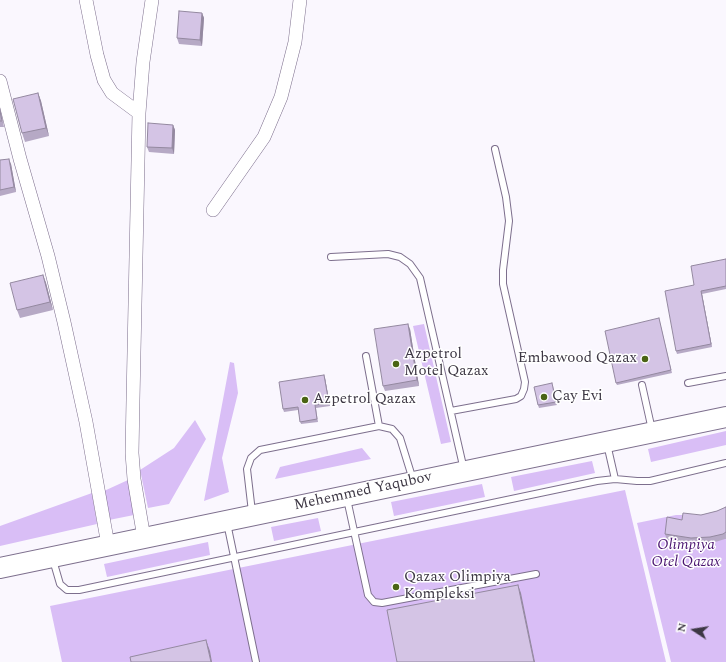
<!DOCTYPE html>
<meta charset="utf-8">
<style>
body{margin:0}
#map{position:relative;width:726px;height:662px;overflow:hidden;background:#faf7fe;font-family:Spectral,serif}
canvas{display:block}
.north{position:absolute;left:674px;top:610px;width:40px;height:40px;-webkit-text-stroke:3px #fff;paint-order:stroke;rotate:282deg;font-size:11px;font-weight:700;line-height:16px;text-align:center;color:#3d3744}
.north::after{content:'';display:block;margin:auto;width:14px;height:18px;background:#3d3744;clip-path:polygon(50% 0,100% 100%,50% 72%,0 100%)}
</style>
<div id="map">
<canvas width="726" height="662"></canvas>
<div class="north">N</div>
</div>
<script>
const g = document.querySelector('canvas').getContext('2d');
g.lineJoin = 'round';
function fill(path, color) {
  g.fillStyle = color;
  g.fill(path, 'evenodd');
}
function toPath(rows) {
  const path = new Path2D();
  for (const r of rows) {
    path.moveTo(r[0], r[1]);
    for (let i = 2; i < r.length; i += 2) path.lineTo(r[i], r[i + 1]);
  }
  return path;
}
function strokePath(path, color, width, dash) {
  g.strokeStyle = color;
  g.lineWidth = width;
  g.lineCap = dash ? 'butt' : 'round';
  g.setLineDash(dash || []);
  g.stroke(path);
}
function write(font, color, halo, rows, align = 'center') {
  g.font = font + ' Spectral,serif';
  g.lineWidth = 3;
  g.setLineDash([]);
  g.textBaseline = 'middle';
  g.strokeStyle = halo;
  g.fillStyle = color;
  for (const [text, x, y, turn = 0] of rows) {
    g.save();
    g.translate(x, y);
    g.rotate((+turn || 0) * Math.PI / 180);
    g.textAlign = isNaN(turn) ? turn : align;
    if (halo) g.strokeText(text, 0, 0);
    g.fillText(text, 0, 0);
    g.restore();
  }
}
fill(toPath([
 [424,324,451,442,441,444,413,326],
 [230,362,234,363,238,393,222,458,229,492,204,501],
 [195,420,206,439,169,504,148,508,140,470,174,448],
 [726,431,726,445,651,462,648,449],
 [362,448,371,459,275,479,280,467],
 [592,461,595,473,514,491,511,477],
 [128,480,134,515,109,520,104,491],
 [482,484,485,497,394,516,391,502],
 [625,490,666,662,62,662,50,606],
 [92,493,97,524,0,546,0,526],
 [726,509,726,662,671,662,637,523,676,515,700,515,722,512],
 [318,518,321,531,274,541,271,527],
 [208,542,210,555,107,577,104,564]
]), '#d9bef6');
const lane = toPath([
 [331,257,388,254,400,257,410,264,420,278,464,470],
 [366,356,379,426],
 [688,383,726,376],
 [642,385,652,430],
 [451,411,516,399,521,396,524,389,525,382,503,284,503,270,509,221,506,197,495,149],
 [607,444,615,479],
 [347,499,368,595,374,602,382,603,536,574],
 [252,512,247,469,251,458,260,450,379,426,392,429,400,438,413,480],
 [227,523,256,662],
 [53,560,60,584,67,590,79,590,597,481,615,479,637,481,650,481,726,463]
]);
const street = toPath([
 [86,0,97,55,104,80,112,93,139,113],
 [0,81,20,159,48,256,64,322,86,422,108,545],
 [213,210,264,137,281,97,295,42,300,0],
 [144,538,134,479,132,453,133,400,139,113,143,62,152,0]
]);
const primary = toPath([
 [0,568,726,417]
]);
strokePath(lane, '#7d6f8d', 8);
strokePath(street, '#7d6f8d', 14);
strokePath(primary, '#7d6f8d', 22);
strokePath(lane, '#fff', 6);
strokePath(street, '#fff', 13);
strokePath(primary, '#fff', 20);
fill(toPath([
 [202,13,204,18,202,46,179,44,177,38],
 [38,93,41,101,49,136,25,142,22,133],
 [0,108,4,127,0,127],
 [173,125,175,130,174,154,149,152,147,147],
 [0,160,11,164,16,192,0,196],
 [726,259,726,289,702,294,712,347,677,354,676,351,694,285],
 [43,275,46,283,53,310,20,318,17,310],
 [659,318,672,373,617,385,616,383],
 [410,329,419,386,385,391,383,386],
 [324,375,325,378,330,406,316,408,318,422,301,424,298,410,284,412,283,409],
 [553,386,557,405,539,408,538,405],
 [726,507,726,539,725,539,712,543,693,544,667,540,665,534,682,520,717,511]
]), '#b6a9c5');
fill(toPath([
 [202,13,204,18,202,46,200,40],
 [38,93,41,101,49,136,46,128],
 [0,108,4,127,0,111],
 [173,125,175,130,174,154,172,148],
 [9,159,11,164,16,192,14,187],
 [43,275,46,283,53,310,50,302],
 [701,291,702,294,712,347,711,344],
 [408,324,410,329,419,386,417,380],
 [324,375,325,378,330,406,329,403],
 [518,585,521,593,535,662,534,662],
 [206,640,210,651,212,662,211,662]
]), '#9489a0');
const building = toPath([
 [179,11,202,13,200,40,177,38,179,11],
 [38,93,46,128,22,133,13,99,38,93],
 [0,111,2,121,0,121,0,111],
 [148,123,173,125,172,148,147,147,148,123],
 [9,159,14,187,0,190,0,160,9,159],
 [726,259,726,286,701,291,711,344,676,351,665,291,694,285,691,266,726,259],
 [43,275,50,302,17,310,10,283,43,275],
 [659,318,671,370,616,383,605,331,659,318],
 [408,324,417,380,383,386,374,329,408,324],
 [324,375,329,403,315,405,317,419,300,422,298,407,283,409,279,382,324,375],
 [552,383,556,402,538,405,534,387,552,383],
 [726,507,726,532,723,534,710,537,691,538,665,534,667,517,682,520,683,513,701,515,717,511,726,507],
 [518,585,534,662,397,662,387,610,518,585],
 [206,640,211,662,131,662,130,657,206,640]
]);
fill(building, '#d4c4e5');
strokePath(building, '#9489a0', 1);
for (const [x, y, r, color] of [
 [645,359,4,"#4a6414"],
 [396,364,4,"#4a6414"],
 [544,397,4,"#4a6414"],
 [305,400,4,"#4a6414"],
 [396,587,4,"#4a6414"]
]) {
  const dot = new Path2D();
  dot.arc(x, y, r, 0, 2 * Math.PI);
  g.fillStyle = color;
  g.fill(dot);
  strokePath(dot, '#fff', 1.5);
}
write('15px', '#3d3744', '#fff', [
 ["Azpetrol",404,355],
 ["Motel Qazax",404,372],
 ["Embawood Qazax",637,359,"right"],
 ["Çay Evi",552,397],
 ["Azpetrol Qazax",313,400],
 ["Qazax Olimpiya",404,578],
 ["Kompleksi",404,595]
], 'left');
write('15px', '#3d3744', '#fff', [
 ["Mehemmed Yaqubov",363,492,-12]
]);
write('italic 15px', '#4a1470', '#fff', [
 ["Olimpiya",686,546],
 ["Otel Qazax",686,563]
]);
</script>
